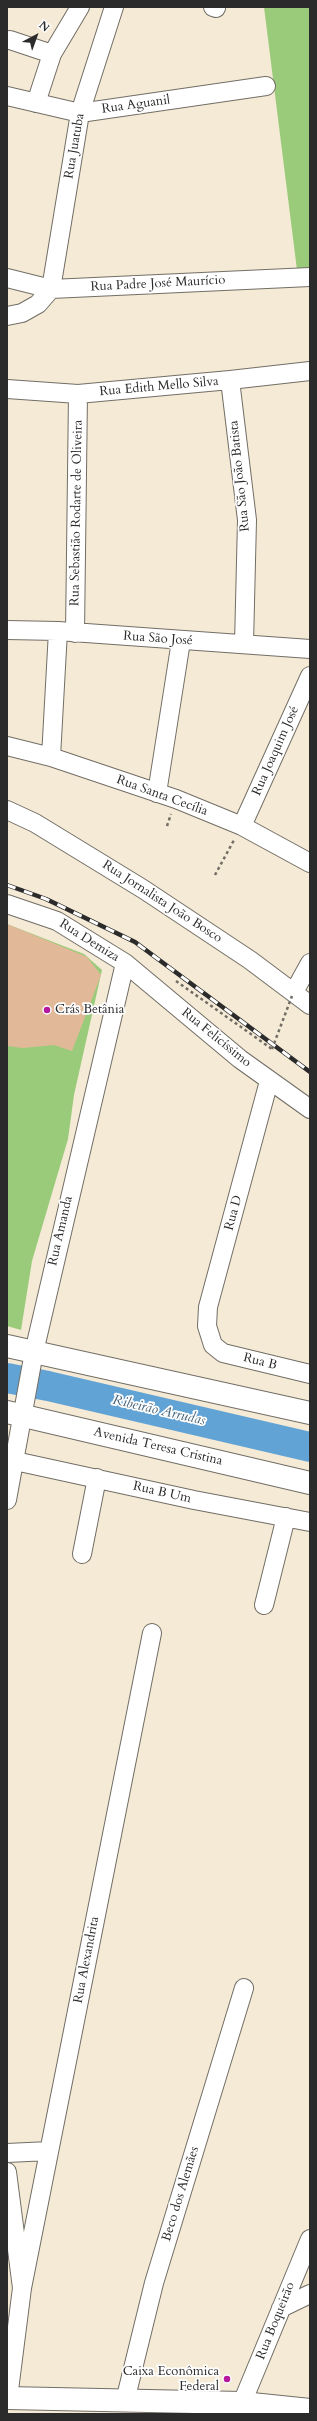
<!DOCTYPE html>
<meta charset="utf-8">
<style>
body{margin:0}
#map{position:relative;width:317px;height:2421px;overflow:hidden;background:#f5ead5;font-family:Cardo,serif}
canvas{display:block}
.frame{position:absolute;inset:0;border:8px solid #2b2b2b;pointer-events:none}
.north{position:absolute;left:16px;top:16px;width:40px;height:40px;-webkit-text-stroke:3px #fff;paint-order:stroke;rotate:41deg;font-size:11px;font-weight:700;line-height:16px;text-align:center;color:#2b2b2b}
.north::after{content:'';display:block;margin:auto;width:14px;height:18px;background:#2b2b2b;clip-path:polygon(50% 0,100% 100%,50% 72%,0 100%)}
</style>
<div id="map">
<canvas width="317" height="2421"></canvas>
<div class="frame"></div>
<div class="north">N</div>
</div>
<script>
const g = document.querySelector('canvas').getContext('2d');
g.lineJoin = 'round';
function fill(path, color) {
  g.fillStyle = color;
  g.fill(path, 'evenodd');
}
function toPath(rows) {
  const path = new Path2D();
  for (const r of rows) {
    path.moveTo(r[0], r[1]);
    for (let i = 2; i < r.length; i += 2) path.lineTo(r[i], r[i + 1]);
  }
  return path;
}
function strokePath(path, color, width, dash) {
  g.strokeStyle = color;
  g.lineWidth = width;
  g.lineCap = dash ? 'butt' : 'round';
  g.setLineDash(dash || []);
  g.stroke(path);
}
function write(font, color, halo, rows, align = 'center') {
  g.font = font + ' Cardo,serif';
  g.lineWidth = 3.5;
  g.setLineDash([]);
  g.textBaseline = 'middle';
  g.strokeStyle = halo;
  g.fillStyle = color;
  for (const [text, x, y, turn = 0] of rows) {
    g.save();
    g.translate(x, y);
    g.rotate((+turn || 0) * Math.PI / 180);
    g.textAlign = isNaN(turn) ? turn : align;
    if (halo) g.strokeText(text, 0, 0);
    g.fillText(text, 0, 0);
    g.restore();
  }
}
fill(toPath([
 [264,7,310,7,310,268,297,270],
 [7,924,84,954,102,970,74,1095,68,1139,32,1261,21,1330,7,1326]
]), '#9acb7a');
strokePath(toPath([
 [7,1378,48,1386,310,1447]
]), '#62a3d5', 30);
fill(toPath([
 [7,924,87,957,101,975,72,1051,54,1045,23,1048,7,1046]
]), '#e1b998');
const minor = toPath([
 [213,7,216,8],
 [10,40,52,54],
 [7,96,80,113,266,86],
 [36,103,52,54,80,7],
 [7,278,51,289,310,277],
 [51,289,80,113,114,7],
 [7,316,22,313,38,304,51,289],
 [230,380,247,520,244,644],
 [7,389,78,394,230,380,310,371],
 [7,630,58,631,310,649],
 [75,633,78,394],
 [7,746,51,757,176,799,242,826,310,863],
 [51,757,58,631],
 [157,793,181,641],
 [7,810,35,823,143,889,250,960,310,1005],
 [242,826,310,676],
 [7,904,57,921,125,963,240,1059,310,1109],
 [294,992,310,963],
 [269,1081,208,1307,207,1326,213,1345,223,1353,310,1374],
 [15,1461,194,1500,310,1522],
 [7,1500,34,1352,125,963],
 [82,1554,97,1478],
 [264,1605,286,1517],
 [7,2153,49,2151],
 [7,2172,22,2288,8,2398],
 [22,2288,152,1633],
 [281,2308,310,2294],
 [125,2401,154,2283,244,1988],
 [242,2403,310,2239]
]);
const major = toPath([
 [7,1346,310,1413],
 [7,1412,310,1483],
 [7,2398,242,2403,310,2410]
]);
strokePath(minor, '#726e66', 20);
strokePath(major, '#726e66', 24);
strokePath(toPath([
 [167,826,171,814],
 [215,875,234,840],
 [176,981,272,1049]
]), '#726e66', 2.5, [3, 3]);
strokePath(minor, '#fff', 18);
strokePath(major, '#fff', 22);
const rail = toPath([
 [7,885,46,899,135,942,310,1072]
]);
strokePath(rail, '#2b2b2b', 4.5);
strokePath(rail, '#fff', 3, [9]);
strokePath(toPath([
 [272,1049,292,996]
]), '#726e66', 2.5, [3, 3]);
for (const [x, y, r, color] of [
 [47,1010,4,"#b5179e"],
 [227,2379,4,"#b5179e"]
]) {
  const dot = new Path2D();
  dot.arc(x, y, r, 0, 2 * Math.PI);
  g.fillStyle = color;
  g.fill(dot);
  strokePath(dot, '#fff', 1.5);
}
write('13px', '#2b2b2b', '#fff', [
 ["Rua Aguanil",136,105,-8],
 ["Rua Juatuba",75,146,-80],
 ["Rua Padre José Maurício",158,284,-3],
 ["Rua Edith Mello Silva",159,387,-5],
 ["Rua São João Batista",240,476,-96],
 ["Rua Sebastião Rodarte de Oliveira",77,513,-89],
 ["Rua São José",158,639,4],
 ["Rua Joaquim José",276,751,-66],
 ["Rua Santa Cecília",162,796,20],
 ["Rua Jornalista João Bosco",162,902,33],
 ["Rua Demiza",89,941,32],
 ["Rua Felicíssimo",216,1038,39],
 ["Rua D",234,1213,-75],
 ["Rua Amanda",61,1231,-77],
 ["Rua B",260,1362,14],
 ["Avenida Teresa Cristina",158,1447,13],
 ["Rua B Um",162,1493,13],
 ["Rua Alexandrita",87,1960,-79],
 ["Beco dos Alemães",181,2194,-73],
 ["Rua Boqueirão",276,2321,-68]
]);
write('13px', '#2b2b2b', '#fff', [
 ["Crás Betânia",55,1010],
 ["Caixa Econômica",219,2372,"right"],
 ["Federal",219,2387,"right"]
], 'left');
write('italic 14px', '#446177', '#fff', [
 ["Ribeirão Arrudas",159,1411,13]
]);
</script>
